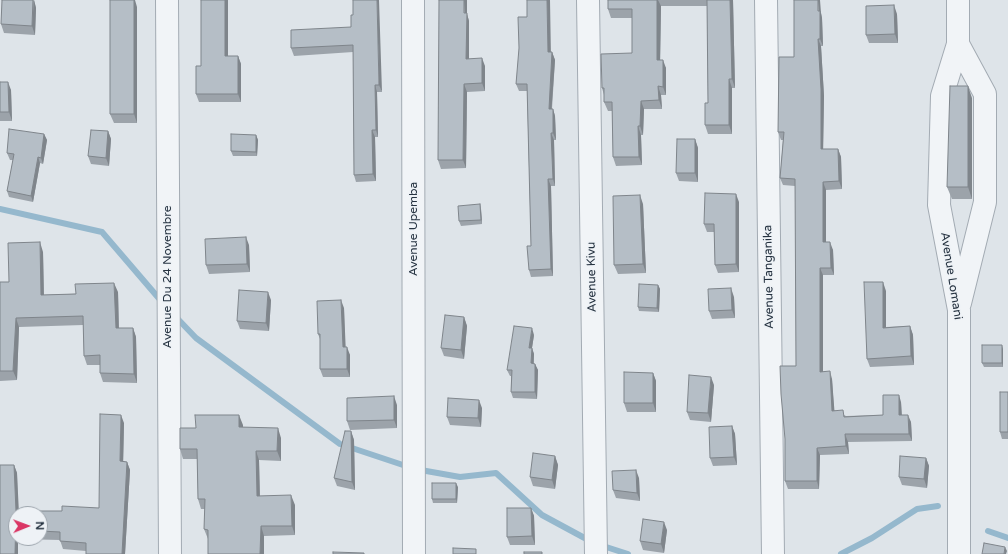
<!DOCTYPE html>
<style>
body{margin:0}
#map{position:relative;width:1008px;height:554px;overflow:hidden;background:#dee4e9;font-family:"Varela Round",sans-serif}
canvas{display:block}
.north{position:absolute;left:8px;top:506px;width:40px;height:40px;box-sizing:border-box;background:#eef2f6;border:1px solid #9ea6ae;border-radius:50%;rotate:89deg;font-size:11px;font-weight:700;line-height:16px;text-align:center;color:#263341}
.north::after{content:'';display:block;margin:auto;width:14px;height:18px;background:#da3665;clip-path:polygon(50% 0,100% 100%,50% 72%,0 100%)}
</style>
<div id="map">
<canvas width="1008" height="554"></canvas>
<div class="north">N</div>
</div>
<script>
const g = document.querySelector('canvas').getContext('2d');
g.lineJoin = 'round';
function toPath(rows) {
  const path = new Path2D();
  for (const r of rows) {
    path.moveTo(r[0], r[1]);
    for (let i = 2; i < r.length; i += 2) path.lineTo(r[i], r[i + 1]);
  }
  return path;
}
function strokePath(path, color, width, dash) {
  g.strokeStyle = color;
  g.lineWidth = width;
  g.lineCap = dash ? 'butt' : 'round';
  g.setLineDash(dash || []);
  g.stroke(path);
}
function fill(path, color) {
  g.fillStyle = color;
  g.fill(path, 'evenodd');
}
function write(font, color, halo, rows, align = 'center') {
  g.font = font + ' "Varela Round",sans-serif';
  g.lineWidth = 3;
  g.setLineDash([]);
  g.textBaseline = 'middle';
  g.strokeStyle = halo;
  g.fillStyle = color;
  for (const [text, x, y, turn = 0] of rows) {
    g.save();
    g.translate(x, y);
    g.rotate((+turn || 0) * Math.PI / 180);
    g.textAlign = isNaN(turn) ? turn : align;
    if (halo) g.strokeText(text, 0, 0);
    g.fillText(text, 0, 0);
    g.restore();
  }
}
strokePath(toPath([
 [0,209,102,232,162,302],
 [175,316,196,338,340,444,415,469,460,477,496,473,542,515,592,542],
 [988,531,1008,538],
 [600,545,628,554],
 [841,554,872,538,917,509,938,506]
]), '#95b8cd', 6);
const minor = toPath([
 [167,0,170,554],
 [413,0,414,554],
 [588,0,596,554],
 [766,0,773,554],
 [958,0,958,44,942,96,939,205,959,310,959,554],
 [958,44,985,94,985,202,960,303]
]);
strokePath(minor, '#a3abb3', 24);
strokePath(minor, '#f1f4f7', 22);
fill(toPath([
 [34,0,36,8,35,35,4,33,1,24],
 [353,0,382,92,377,92,378,137,375,137,376,181,356,182,354,175,353,52,294,56,291,48,351,27,353,15],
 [550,0,550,52,552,52,555,60,552,109,553,109,555,116,556,140,554,140,555,186,551,186,553,276,531,277,529,270,531,246,527,91,519,91,516,84,527,17],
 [608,0,733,0,735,88,732,88,732,134,708,134,705,125,708,103,707,6,661,6,660,60,666,68,666,95,661,95,662,109,644,109,643,135,641,135,642,165,616,166,613,157,612,111,608,111,604,102,604,95,602,88,632,53,632,18,611,18,608,9],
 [137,7,137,123,114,123,110,114],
 [821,13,822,18,823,46,821,46,824,96,823,149,838,149,841,157,842,189,826,190,826,242,833,250,834,275,823,275,823,372,832,379,834,410,846,416,883,415,901,402,902,415,911,422,912,441,848,442,849,454,820,455,819,489,788,489,785,481,796,366,795,186,783,185,780,178,783,140,781,140,778,132,794,57],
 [467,14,469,21,469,59,485,66,485,91,467,92,466,168,441,169,438,160],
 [897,14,898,43,869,43,866,35],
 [228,56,238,56,241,64,241,102,199,102,196,94,201,66],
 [0,82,11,90,12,121,0,121],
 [972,98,972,199,952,199,947,187],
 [108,131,111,139,109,166,91,164,88,156],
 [44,134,47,140,43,164,40,163,33,202,9,197,7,191,13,160,10,160,7,153],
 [256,135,258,140,257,156,233,156,231,151],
 [695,139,698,148,698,182,679,181,676,173],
 [739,202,739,272,718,273,715,265,714,232,707,232,704,224],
 [480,204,481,209,482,224,461,226,459,221],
 [643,204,646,273,618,274,614,265],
 [249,245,250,272,209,274,206,265],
 [43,252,44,295,118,292,119,328,133,328,136,337,137,383,103,382,100,373,100,365,87,365,84,356,83,325,19,327,17,380,0,381,0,282,9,282],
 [658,285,660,289,659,312,639,311,638,307],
 [886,291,886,327,910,326,913,335,914,365,870,367,867,359],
 [734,297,735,318,712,319,709,311],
 [271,300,269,331,240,329,237,321],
 [344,308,345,347,350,355,350,377,323,377,320,369,320,339,318,334],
 [464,317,467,326,464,359,444,356,441,348],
 [534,335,532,348,534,354,534,364,535,364,538,370,537,399,513,398,511,392,511,376,510,376,507,370],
 [1003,349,1003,367,984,367,982,363],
 [653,373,656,381,656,412,627,412,624,403],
 [714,385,711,422,690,420,687,412],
 [1008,392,1008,439,1002,439,1000,432],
 [397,405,397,428,350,430,347,421],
 [482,408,481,427,450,425,447,417],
 [124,423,123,461,127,462,130,470,125,554,86,554,86,551,63,549,60,540,18,539,0,554,14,465,17,473,18,511,62,511,99,508],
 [16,514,40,514,40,538,16,538],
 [243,425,243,427,281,438,281,461,259,460,260,496,295,505,295,535,264,536,264,554,208,554,208,539,204,529,205,509,201,509,198,499,197,459,183,459,180,449,196,428],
 [732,426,735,434,737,465,713,466,710,458],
 [351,431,354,440,355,490,337,486,334,478],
 [555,456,558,465,555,489,533,486,530,477],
 [926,458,929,466,927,488,902,485,899,477],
 [639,478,640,501,616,498,613,490],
 [458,487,457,503,433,503,432,499],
 [531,508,534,516,535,545,510,545,507,537],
 [667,530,664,553,643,550,640,541]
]), '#9ca3aa');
fill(toPath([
 [34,0,36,8,35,35,32,26],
 [134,0,135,0,137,7,137,123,134,114],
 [225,0,228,0,228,64,225,56],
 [377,0,379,0,382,92,379,85],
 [464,0,467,0,467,14,469,21,469,67,466,59],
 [547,0,550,0,551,59,548,52],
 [657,0,658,0,661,6,660,68,657,60],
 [730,0,733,0,735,88,732,79],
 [818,0,820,0,821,13,822,18,823,46,820,39],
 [894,5,897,14,898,43,895,34],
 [818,39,821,46,824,96,823,157,821,149],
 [552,52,555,60,551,116,549,109],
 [238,56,241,64,241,102,238,94],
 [482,58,485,66,485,91,482,83],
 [663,60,666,68,666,95,663,87],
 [729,79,732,88,732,134,729,125],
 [8,82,11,90,12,121,9,112],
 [464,84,467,92,466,168,463,160],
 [375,85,377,92,378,137,376,130],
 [658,86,661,95,662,109,659,100],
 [968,86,972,98,972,199,968,187],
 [641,101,644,109,643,135,640,126],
 [553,109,555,116,556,140,553,133],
 [638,126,641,135,642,165,639,157],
 [372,130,375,137,376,181,373,174],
 [108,131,111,139,109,166,106,158],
 [551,133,554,140,555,186,553,179],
 [44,134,47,140,43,164,41,158],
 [256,135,258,140,257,156,256,152],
 [695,139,698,148,698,182,695,173],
 [838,149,841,157,842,189,839,181],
 [38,157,40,163,33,202,31,196],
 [548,179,551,186,553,276,551,269],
 [823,182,826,190,826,250,823,242],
 [736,194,739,202,739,272,736,264],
 [640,195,643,204,646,273,643,264],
 [480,204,481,209,482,224,481,220],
 [246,237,249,245,250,272,247,264],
 [40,242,43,252,44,304,41,295],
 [830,242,833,250,834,275,831,268],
 [820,268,823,275,823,380,820,372],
 [883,282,886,291,886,336,883,328],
 [114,283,118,292,119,338,116,328],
 [658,285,660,289,659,312,657,308],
 [731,288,734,297,735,318,732,310],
 [268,292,271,300,269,331,266,323],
 [341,300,344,308,346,355,343,347],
 [464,317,467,326,464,359,461,350],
 [16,318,19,327,17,380,13,371],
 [910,326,913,335,914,365,911,356],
 [133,328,136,337,137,383,134,374],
 [532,328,534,335,531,354,529,348],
 [1002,345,1003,349,1003,367,1002,363],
 [347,347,350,355,350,377,347,369],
 [532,348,534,354,533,370,531,363],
 [535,364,538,370,537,399,535,392],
 [830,371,832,379,835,418,832,411],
 [653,373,656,381,656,412,653,403],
 [711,377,714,385,711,422,708,413],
 [899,395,901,402,902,423,899,415],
 [394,396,397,405,397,428,394,420],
 [479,400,482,408,481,427,478,418],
 [121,415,124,423,123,470,120,461],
 [239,415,243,425,243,437,239,427],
 [908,415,911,422,912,441,909,434],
 [732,426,735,434,737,465,734,457],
 [278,428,281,438,281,461,277,451],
 [351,431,354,440,355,490,352,482],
 [845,434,848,442,849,454,846,446],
 [817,448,820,455,819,489,817,481],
 [256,451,259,460,260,506,257,496],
 [555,456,558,465,555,489,552,480],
 [926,458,929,466,927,488,924,479],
 [127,462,130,470,125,554,122,554],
 [14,465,17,473,19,514,16,511],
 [636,470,639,478,640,501,637,493],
 [456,483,458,487,457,503,456,499],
 [291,495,295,505,295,535,292,526],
 [531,508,534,516,535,545,532,536],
 [664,522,667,530,664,553,661,544],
 [261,526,264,536,264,554,260,554],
 [15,531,16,538,18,538,18,554,15,554],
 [1005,547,1007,551,1006,554,1004,554]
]), '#7f858b');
const building = toPath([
 [2,0,33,0,32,26,1,24,2,0],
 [110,0,134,0,134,114,110,114,110,0],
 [201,0,225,0,225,56,238,56,238,94,196,94,196,66,201,66,201,0],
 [353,0,377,0,379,85,375,85,376,130,372,130,373,174,354,175,353,45,291,48,291,30,351,27,351,15,353,15,353,0],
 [439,0,464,0,464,13,467,13,466,59,482,58,482,83,464,84,463,160,438,160,439,0],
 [527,0,547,0,548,52,552,52,549,109,553,109,553,133,551,133,553,179,548,179,551,269,529,270,527,246,531,246,527,84,516,84,519,48,518,17,527,17,527,0],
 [608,0,657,0,657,60,663,60,663,87,658,86,659,100,641,101,640,126,638,126,639,157,613,157,612,102,604,102,604,88,602,88,601,54,632,53,632,9,608,9,608,0],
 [707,0,730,0,732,79,729,79,729,125,705,125,705,103,708,103,707,0],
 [794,0,818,0,818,11,820,11,820,39,818,39,821,89,821,149,838,149,839,181,823,182,823,242,830,242,831,268,820,268,820,372,830,371,832,411,843,410,844,417,883,415,883,395,899,395,899,415,908,415,909,434,845,434,846,446,817,448,817,481,785,481,785,439,781,394,780,366,796,366,795,179,780,178,784,132,778,132,779,57,794,57,794,0],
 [894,5,895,34,866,35,866,6,894,5],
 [0,82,8,82,9,112,0,112,0,82],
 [950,86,968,86,968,187,947,187,950,86],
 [9,129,44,134,41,158,38,157,31,196,7,191,14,154,7,153,9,129],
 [91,130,108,131,106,158,88,156,91,130],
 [231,134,256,135,256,152,231,151,231,134],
 [677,139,695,139,695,173,676,173,677,139],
 [705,193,736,194,736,264,715,265,714,224,704,224,705,193],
 [640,195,643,264,614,265,613,196,640,195],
 [480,204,481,220,459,221,458,206,480,204],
 [246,237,247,264,206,265,205,239,246,237],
 [40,242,41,295,76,294,75,284,114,283,116,328,133,328,134,374,100,373,100,355,84,356,83,316,16,318,13,371,0,371,0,282,9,282,8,243,40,242],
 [864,282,883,282,883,328,910,326,911,356,867,359,864,282],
 [639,284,658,285,657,308,638,307,639,284],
 [731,288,732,310,709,311,708,289,731,288],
 [239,290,268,292,266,323,237,321,239,290],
 [341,300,343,347,347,347,347,369,320,369,320,334,318,334,317,301,341,300],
 [445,315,464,317,461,350,441,348,445,315],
 [514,326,532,328,529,348,532,348,531,363,535,364,535,392,511,392,512,370,507,370,514,326],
 [982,345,1002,345,1002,363,982,363,982,345],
 [624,372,653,373,653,403,624,403,624,372],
 [689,375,711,377,708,413,687,412,689,375],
 [1000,392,1008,392,1008,432,1000,432,1000,392],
 [394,396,394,420,347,421,347,398,394,396],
 [448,398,479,400,478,418,447,417,448,398],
 [100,414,121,415,120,461,127,462,122,554,86,554,86,543,60,541,60,532,40,531,40,514,16,514,15,554,0,554,0,465,14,465,16,511,62,511,62,506,99,508,100,414],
 [195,415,239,415,239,427,278,428,277,451,256,451,257,496,291,495,292,526,261,526,260,554,208,554,208,530,204,529,205,499,198,499,197,449,180,449,180,428,196,428,195,415],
 [732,426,734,457,710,458,709,427,732,426],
 [345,431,351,431,352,482,334,478,345,431],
 [533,453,555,456,552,480,530,477,533,453],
 [900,456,926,458,924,479,899,477,900,456],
 [636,470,637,493,613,490,612,471,636,470],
 [432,483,456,483,456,499,432,499,432,483],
 [507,508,531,508,532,536,507,537,507,508],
 [643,519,664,522,661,544,640,541,643,519],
 [984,543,1005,547,1004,554,982,554,984,543],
 [453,548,476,549,476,554,453,554,453,548],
 [333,552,364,553,364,554,333,554,333,552],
 [524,552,542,552,542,554,524,554,524,552]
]);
fill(building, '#b5bec6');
strokePath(building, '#7f858b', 1);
write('12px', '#263341', '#eef2f6', [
 ["Avenue Upemba",414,229,-90],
 ["Avenue Lomani",951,276,81],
 ["Avenue Du 24 Novembre",168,277,-90],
 ["Avenue Kivu",592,277,-91],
 ["Avenue Tanganika",769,277,-91]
]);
</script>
